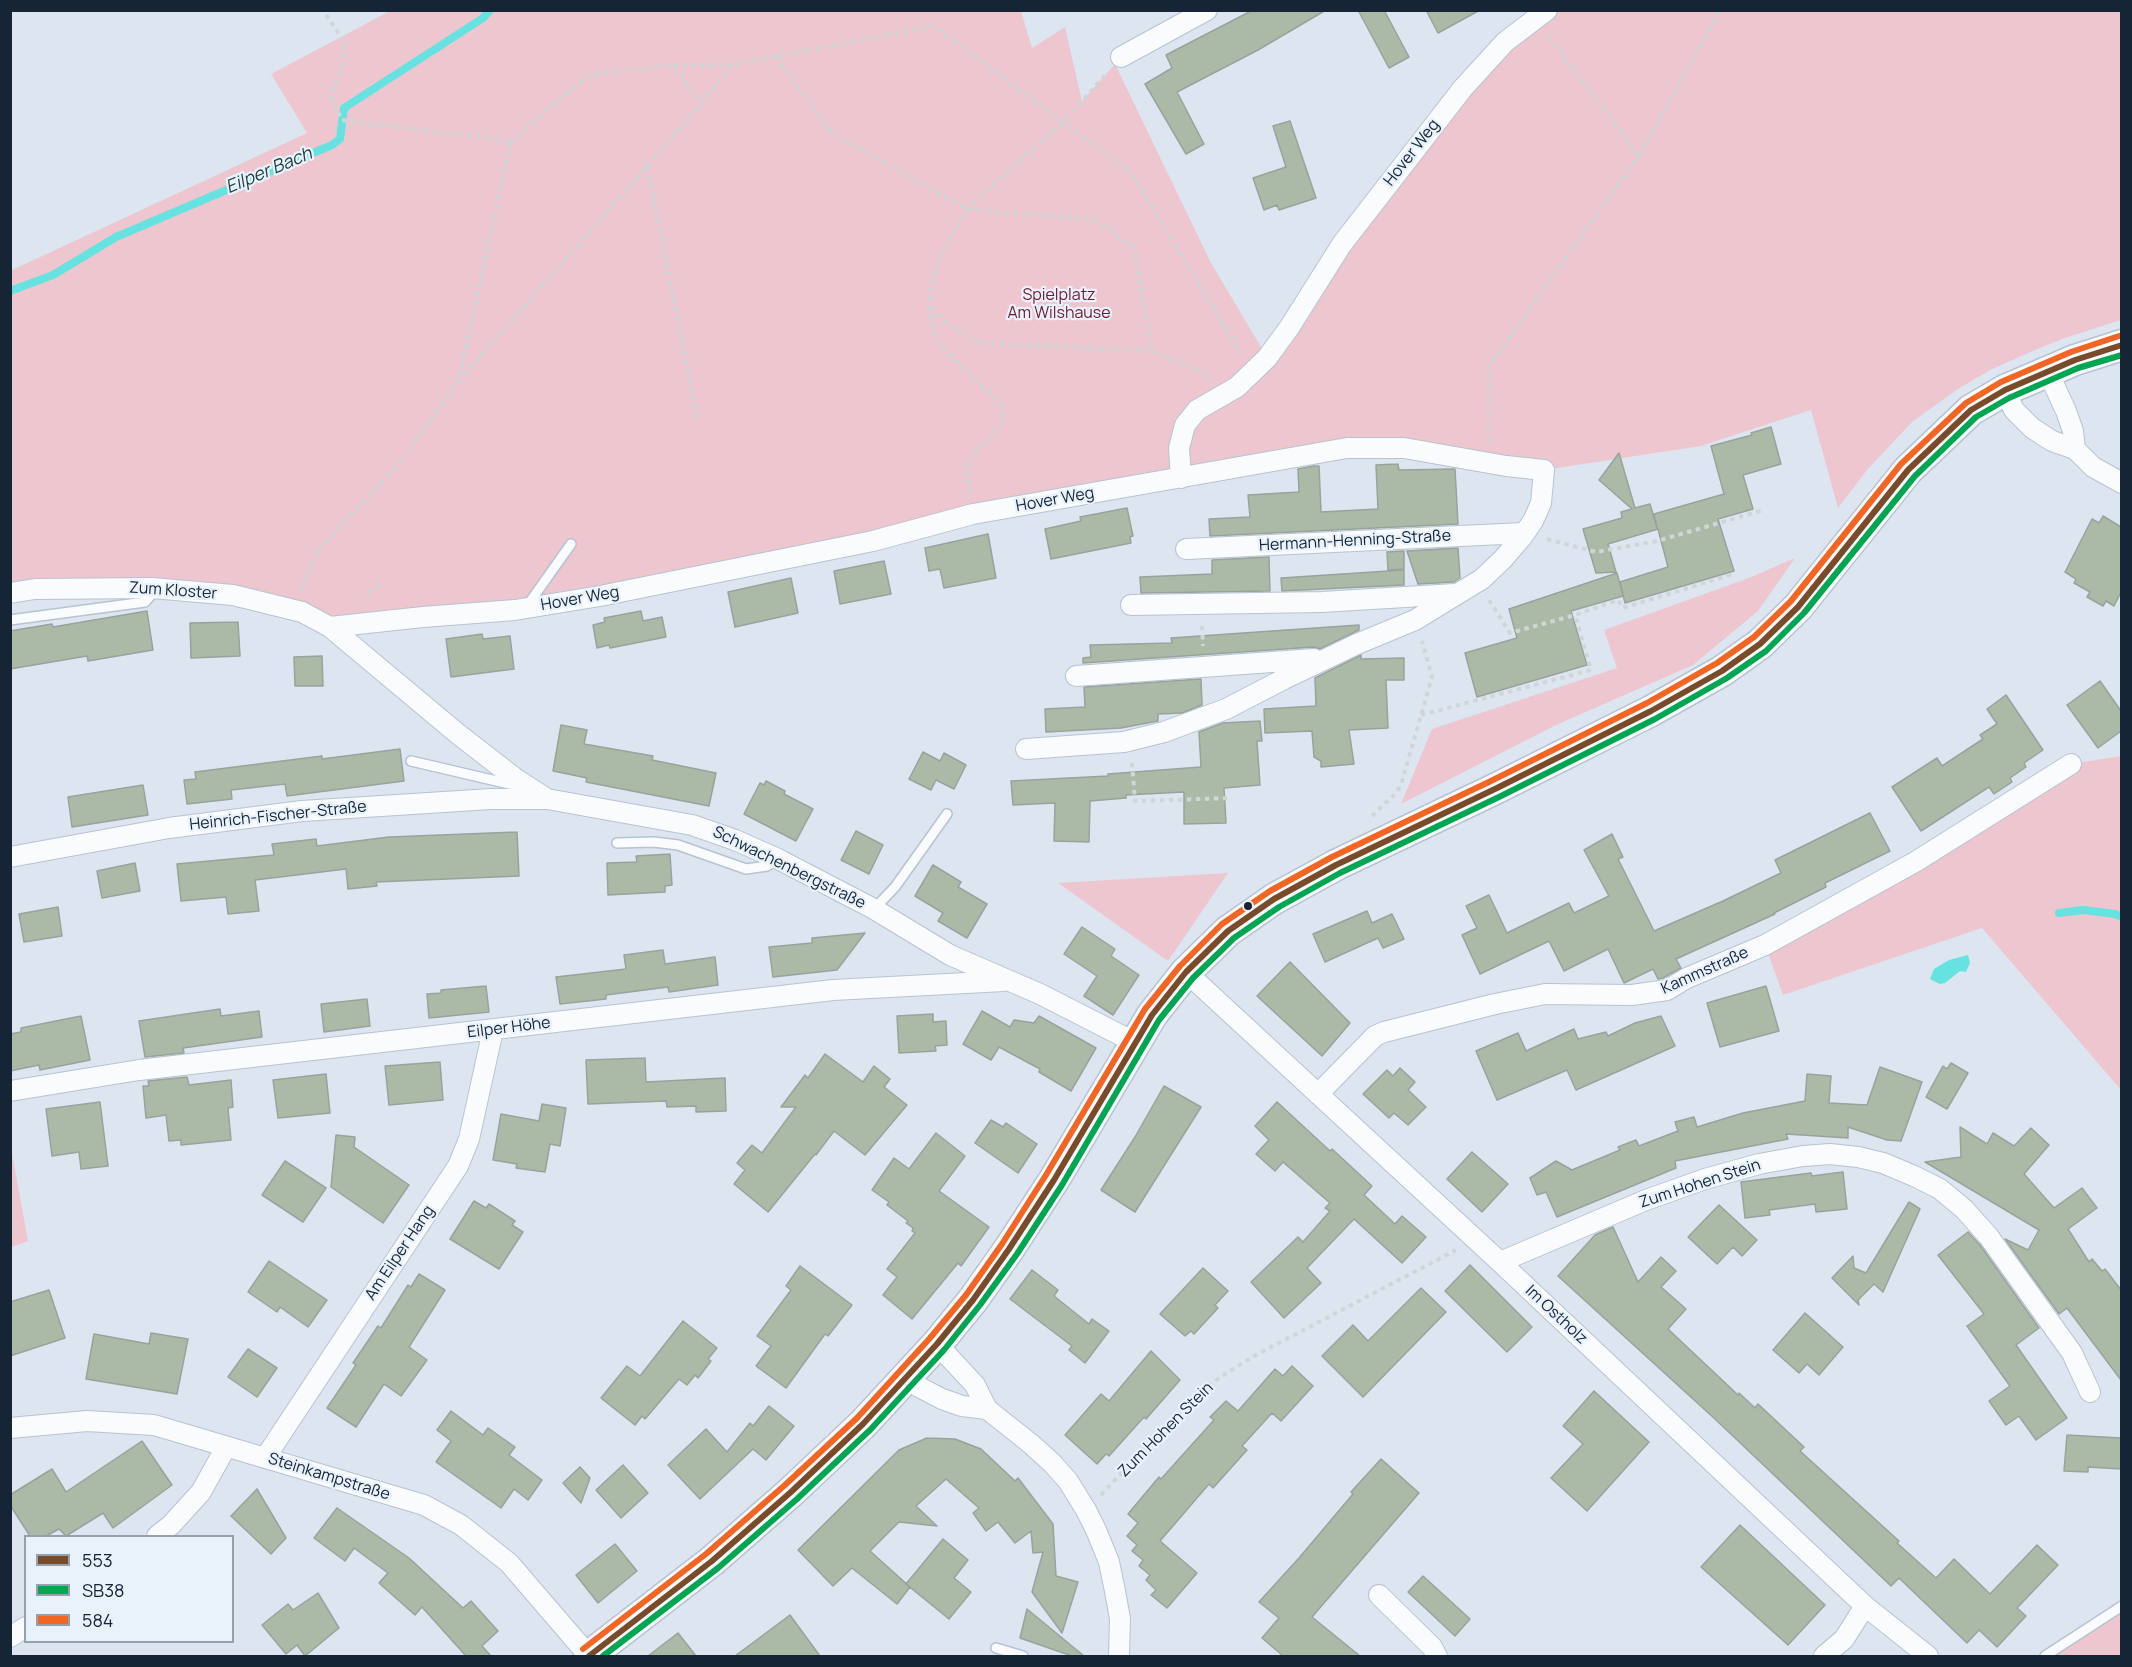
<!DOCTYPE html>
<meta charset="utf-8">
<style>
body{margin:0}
#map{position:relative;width:2132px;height:1667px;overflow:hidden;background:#dde6f0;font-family:Manrope,sans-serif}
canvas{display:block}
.frame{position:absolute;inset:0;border:12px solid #152536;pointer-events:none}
.legend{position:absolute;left:24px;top:1535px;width:210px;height:108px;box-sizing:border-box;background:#e9f2fb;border:2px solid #94a0ac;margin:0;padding:8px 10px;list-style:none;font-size:18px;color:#152536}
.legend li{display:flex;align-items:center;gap:12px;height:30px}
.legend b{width:30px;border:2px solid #94a0ac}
</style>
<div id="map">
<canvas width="2132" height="1667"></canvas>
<div class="frame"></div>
<ul class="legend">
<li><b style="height:8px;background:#7a4b2a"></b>553</li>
<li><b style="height:8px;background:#00a651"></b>SB38</li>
<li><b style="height:8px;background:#f26522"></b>584</li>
</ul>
</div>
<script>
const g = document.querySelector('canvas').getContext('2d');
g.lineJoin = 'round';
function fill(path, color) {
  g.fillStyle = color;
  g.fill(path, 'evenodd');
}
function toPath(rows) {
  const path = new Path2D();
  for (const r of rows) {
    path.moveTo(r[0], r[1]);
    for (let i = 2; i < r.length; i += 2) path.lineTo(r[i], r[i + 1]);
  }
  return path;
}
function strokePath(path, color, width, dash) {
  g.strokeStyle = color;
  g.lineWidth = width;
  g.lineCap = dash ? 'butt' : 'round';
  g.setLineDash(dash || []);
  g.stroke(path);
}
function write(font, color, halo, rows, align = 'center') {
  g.font = font + ' Manrope,sans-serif';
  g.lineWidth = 4.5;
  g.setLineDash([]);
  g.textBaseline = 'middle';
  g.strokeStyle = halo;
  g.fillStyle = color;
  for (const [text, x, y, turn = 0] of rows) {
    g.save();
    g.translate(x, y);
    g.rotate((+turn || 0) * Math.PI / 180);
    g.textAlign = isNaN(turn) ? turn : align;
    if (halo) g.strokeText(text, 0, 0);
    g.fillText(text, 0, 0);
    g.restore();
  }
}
fill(toPath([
 [390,11,1021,11,1032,48,1065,27,1082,101,1115,64,1211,263,1267,357,1463,88,1547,11,2121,11,2121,320,2062,339,2035,350,1992,369,1958,389,1912,422,1867,470,1838,508,1811,410,1701,446,1544,470,1347,448,600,596,330,627,233,595,11,593,10,271,307,133,271,74],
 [1795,558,1758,611,1693,665,1556,725,1401,804,1432,729,1617,668,1604,630,1749,578],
 [2121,756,2121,1090,1982,928,1783,995,1765,945,2071,764],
 [1228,873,1168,961,1058,883],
 [10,1143,28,1241,11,1247,10,1247],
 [2121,1606,2121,1656,2046,1656]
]), '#edc6d0');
fill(toPath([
 [1968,955,1970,963,1966,972,1960,971,1945,983,1940,984,1930,979,1934,969,1949,960]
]), '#66e2e1');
strokePath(toPath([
 [10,291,53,275,116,237,332,145,340,139,344,108,483,18,490,10],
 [2059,913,2083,910,2115,914,2122,917]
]), '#66e2e1', 8);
const building = toPath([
 [1253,10,1326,10,1258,50,1177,92,1204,144,1186,154,1145,84,1172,68,1166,55,1253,10],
 [1358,10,1384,10,1409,57,1389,68,1358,10],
 [1426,10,1480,10,1438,33,1426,10],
 [1290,121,1316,198,1279,210,1277,205,1264,210,1253,178,1286,167,1273,126,1290,121],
 [1771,427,1781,464,1743,475,1753,509,1718,519,1734,571,1625,603,1620,582,1668,567,1658,529,1608,544,1616,572,1596,573,1583,529,1622,518,1621,512,1632,509,1599,480,1619,453,1635,508,1650,504,1657,528,1654,514,1724,494,1711,446,1752,435,1751,433,1771,427],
 [1398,464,1399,470,1455,469,1458,524,1210,536,1209,519,1250,517,1248,495,1299,492,1298,469,1314,466,1319,466,1321,512,1378,509,1376,465,1398,464],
 [1127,508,1133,536,1130,537,1131,543,1051,559,1045,529,1081,521,1080,517,1127,508],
 [2103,516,2121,527,2121,592,2114,606,2106,601,2103,606,2087,597,2090,592,2074,583,2076,579,2065,572,2092,519,2099,523,2103,516],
 [988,534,996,578,944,588,940,569,929,571,925,548,988,534],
 [1458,548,1460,578,1454,582,1418,584,1407,551,1458,548],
 [1404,551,1404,569,1388,570,1387,552,1404,551],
 [1269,557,1270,591,1141,593,1140,577,1212,574,1212,560,1269,557],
 [884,561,891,594,840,604,834,571,884,561],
 [1404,570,1404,585,1282,591,1281,578,1404,570],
 [1617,573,1623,596,1571,611,1587,665,1477,697,1465,653,1517,638,1509,609,1617,573],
 [791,578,798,613,735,627,728,592,791,578],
 [147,611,153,650,88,661,87,656,10,669,10,631,52,624,53,627,147,611],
 [641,611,643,621,662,617,666,637,610,648,609,645,597,648,593,625,605,622,604,618,641,611],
 [238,622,240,656,191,658,190,623,238,622],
 [1359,625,1359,630,1320,649,1313,647,1083,663,1083,658,1091,657,1090,645,1172,643,1171,638,1359,625],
 [482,634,483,639,510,636,514,669,451,677,446,639,482,634],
 [1361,655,1361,659,1404,658,1404,680,1386,680,1388,728,1349,730,1354,764,1321,767,1321,761,1314,757,1312,731,1265,733,1264,709,1316,706,1315,678,1361,655],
 [322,656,323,686,295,686,294,657,322,656],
 [1201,679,1202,705,1182,713,1158,714,1158,721,1121,728,1046,732,1045,709,1085,707,1084,687,1201,679],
 [2100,681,2121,711,2121,731,2098,748,2067,705,2100,681],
 [2006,695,2043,750,2024,763,2026,767,2010,778,2012,782,1994,794,1989,787,1921,831,1892,787,1937,758,1942,766,1983,739,1980,735,1997,724,1987,709,2006,695],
 [1260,721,1262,741,1257,741,1260,785,1224,788,1226,823,1184,824,1184,792,1126,795,1126,798,1090,801,1089,842,1054,841,1055,803,1013,805,1011,781,1108,776,1108,774,1201,767,1199,732,1223,723,1260,721],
 [561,725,587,730,584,744,653,756,652,760,716,773,709,806,586,782,587,778,553,771,561,725],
 [400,749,404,781,287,796,285,784,231,790,232,799,187,804,184,780,196,779,195,772,322,756,322,759,400,749],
 [923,752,940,761,944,753,966,765,954,789,936,780,931,790,909,779,923,752],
 [766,781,785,791,784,794,813,809,796,841,744,814,760,783,764,785,766,781],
 [143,785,148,815,72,827,68,797,143,785],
 [1870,813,1890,851,1825,883,1826,887,1774,913,1775,914,1676,959,1681,968,1663,978,1658,979,1653,969,1624,983,1608,949,1564,971,1549,941,1480,974,1462,935,1477,928,1466,906,1489,895,1507,933,1569,903,1574,913,1609,896,1584,850,1612,834,1623,857,1618,859,1654,931,1723,901,1781,873,1775,860,1870,813],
 [856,831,883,845,869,874,841,860,856,831],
 [517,832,519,876,376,882,377,886,348,889,346,869,255,880,259,911,228,914,226,897,181,901,177,864,274,855,272,844,316,839,317,846,389,837,517,832],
 [670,854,672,885,665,886,665,892,608,895,607,863,637,862,636,856,670,854],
 [135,863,140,891,102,898,97,871,135,863],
 [933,865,961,882,958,887,987,904,967,938,938,921,943,913,915,896,933,865],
 [58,907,62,936,24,942,19,914,58,907],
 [1367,911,1372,923,1392,914,1404,939,1383,948,1378,938,1325,962,1313,934,1367,911],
 [1082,927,1115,949,1111,956,1139,975,1113,1015,1084,996,1097,976,1064,954,1082,927],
 [865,933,837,970,773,977,769,947,812,943,812,938,865,933],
 [663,950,665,964,715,957,718,985,669,992,668,987,606,995,606,999,560,1004,556,977,626,969,624,955,663,950],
 [1290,962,1350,1023,1322,1056,1257,996,1290,962],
 [486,986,489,1012,429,1018,427,994,441,993,441,990,486,986],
 [1766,986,1779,1031,1720,1047,1707,1003,1766,986],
 [367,999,370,1026,324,1032,321,1004,367,999],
 [220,1009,221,1016,259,1011,262,1037,183,1048,184,1053,145,1057,139,1021,220,1009],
 [982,1011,1010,1027,1014,1020,1034,1023,1039,1016,1096,1048,1071,1091,1039,1072,1040,1069,999,1047,991,1060,963,1044,982,1011],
 [933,1014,933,1022,946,1021,947,1045,935,1046,936,1051,899,1053,897,1016,933,1014],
 [81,1016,90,1060,40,1070,39,1065,10,1071,10,1034,21,1032,21,1028,81,1016],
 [1661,1016,1675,1046,1576,1090,1567,1070,1497,1100,1476,1051,1518,1033,1526,1051,1574,1029,1578,1039,1606,1032,1608,1036,1635,1023,1661,1016],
 [825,1054,863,1082,874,1066,890,1079,884,1087,907,1105,865,1155,834,1131,816,1155,815,1154,768,1212,734,1184,745,1170,737,1163,752,1145,762,1153,796,1107,781,1107,805,1075,808,1078,825,1054],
 [645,1058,646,1082,725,1078,726,1111,696,1112,696,1106,667,1107,666,1101,588,1104,586,1060,645,1058],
 [440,1062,443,1100,389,1105,385,1066,440,1062],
 [1951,1063,1968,1073,1947,1109,1926,1097,1943,1066,1947,1069,1951,1063],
 [1880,1067,1922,1082,1901,1141,1887,1140,1848,1127,1848,1138,1786,1134,1788,1139,1675,1161,1676,1168,1557,1217,1546,1192,1537,1195,1530,1178,1556,1161,1572,1170,1620,1150,1618,1147,1636,1140,1639,1146,1678,1131,1675,1122,1694,1117,1697,1127,1743,1113,1805,1101,1807,1074,1831,1076,1829,1103,1867,1105,1880,1067],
 [1400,1068,1415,1082,1408,1090,1426,1107,1408,1125,1394,1113,1389,1118,1363,1094,1387,1070,1393,1076,1400,1068],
 [326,1074,330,1113,278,1118,273,1080,326,1074],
 [187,1077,189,1085,231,1080,233,1107,228,1108,231,1140,181,1145,181,1140,169,1141,166,1115,146,1118,143,1086,149,1086,148,1081,187,1077],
 [1164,1086,1201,1107,1135,1212,1101,1190,1135,1137,1164,1086],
 [100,1102,108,1166,81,1169,79,1152,52,1156,46,1109,100,1102],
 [1277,1102,1330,1151,1332,1149,1372,1186,1364,1195,1395,1224,1402,1216,1426,1237,1402,1263,1354,1219,1307,1268,1321,1283,1284,1318,1251,1282,1298,1237,1303,1242,1330,1211,1325,1208,1330,1203,1283,1162,1275,1171,1256,1154,1269,1140,1255,1126,1277,1102],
 [542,1104,566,1108,560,1146,550,1144,545,1172,516,1168,517,1164,493,1160,501,1114,539,1121,542,1104],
 [991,1120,1003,1127,1006,1123,1037,1144,1018,1173,975,1143,991,1120],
 [1960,1127,1987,1144,1993,1133,2014,1146,2031,1128,2049,1145,2024,1174,2054,1208,2082,1188,2097,1208,2068,1229,2089,1262,2092,1259,2102,1271,2105,1269,2121,1290,2121,1380,2067,1308,2059,1314,2005,1239,2028,1250,2039,1230,1925,1162,1961,1157,1960,1127],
 [936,1133,965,1156,939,1191,989,1227,961,1266,958,1263,912,1319,883,1295,897,1277,887,1269,915,1233,912,1231,913,1228,906,1223,908,1221,887,1205,889,1202,872,1190,894,1158,909,1169,936,1133],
 [336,1135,355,1137,354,1147,409,1185,383,1223,331,1187,336,1135],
 [1472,1152,1508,1184,1482,1212,1447,1179,1472,1152],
 [285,1161,326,1188,303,1222,262,1195,285,1161],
 [1843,1172,1847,1209,1816,1212,1815,1204,1769,1210,1770,1215,1745,1218,1741,1182,1811,1173,1812,1176,1843,1172],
 [474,1201,486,1208,489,1204,515,1221,512,1225,523,1232,499,1269,450,1239,474,1201],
 [1909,1202,1920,1209,1883,1292,1874,1284,1858,1300,1859,1305,1832,1278,1853,1256,1854,1268,1866,1273,1909,1202],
 [1719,1205,1757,1240,1742,1256,1733,1247,1717,1264,1688,1237,1719,1205],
 [1613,1227,1638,1282,1661,1257,1676,1271,1661,1287,1686,1309,1668,1329,1738,1395,1739,1393,1755,1408,1758,1404,1804,1447,1800,1451,1899,1541,1897,1543,1936,1578,1954,1559,1990,1594,2037,1545,2058,1565,2017,1608,2026,1616,1997,1647,1979,1630,1967,1643,1899,1578,1891,1586,1715,1419,1558,1276,1595,1235,1613,1227],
 [1968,1232,1980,1245,2039,1328,2016,1345,2067,1418,2036,1440,2019,1416,2006,1425,1989,1401,2010,1386,1967,1326,1984,1314,1938,1255,1968,1232],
 [269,1261,327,1300,308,1327,280,1307,277,1312,248,1292,269,1261],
 [1470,1265,1532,1327,1507,1352,1445,1291,1470,1265],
 [800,1266,852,1305,828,1336,825,1334,786,1388,756,1366,771,1346,757,1336,791,1290,786,1286,800,1266],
 [1203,1268,1228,1291,1215,1305,1218,1308,1194,1334,1191,1331,1185,1336,1160,1314,1203,1268],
 [1032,1270,1058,1290,1054,1296,1089,1324,1092,1319,1109,1331,1085,1363,1069,1350,1072,1346,1010,1299,1032,1270],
 [419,1274,445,1290,409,1347,427,1360,401,1396,384,1384,356,1427,327,1408,356,1365,353,1363,378,1326,381,1328,408,1285,411,1287,419,1274],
 [1421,1288,1446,1312,1363,1397,1322,1356,1353,1325,1368,1341,1421,1288],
 [49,1290,65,1338,10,1356,10,1302,49,1290],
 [1805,1313,1843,1347,1819,1375,1807,1364,1799,1373,1773,1350,1805,1313],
 [683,1321,717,1348,708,1359,711,1361,698,1378,695,1375,687,1385,679,1379,645,1419,642,1416,635,1425,601,1398,627,1366,640,1376,683,1321],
 [151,1333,188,1339,177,1394,86,1379,94,1334,149,1344,151,1333],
 [248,1349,277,1368,257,1397,228,1377,248,1349],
 [1151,1351,1180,1380,1146,1419,1144,1417,1109,1456,1106,1454,1097,1464,1065,1435,1101,1394,1109,1401,1151,1351],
 [1292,1366,1313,1386,1281,1421,1272,1413,1242,1446,1247,1450,1213,1488,1209,1484,1160,1541,1197,1573,1167,1608,1151,1595,1156,1590,1146,1580,1150,1575,1139,1566,1143,1560,1132,1551,1137,1545,1127,1536,1138,1523,1128,1514,1159,1477,1161,1479,1214,1420,1210,1417,1226,1401,1238,1411,1275,1369,1283,1376,1292,1366],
 [1594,1391,1649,1442,1587,1511,1551,1478,1583,1444,1563,1426,1594,1391],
 [769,1406,794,1426,766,1460,753,1449,700,1499,668,1465,706,1429,727,1452,750,1423,753,1426,769,1406],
 [451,1411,483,1435,488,1428,515,1447,509,1455,542,1480,528,1500,514,1489,501,1508,436,1462,451,1441,437,1430,451,1411],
 [2067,1435,2121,1438,2121,1469,2088,1467,2088,1472,2064,1471,2067,1435],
 [927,1438,955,1439,981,1449,1015,1481,1018,1478,1053,1524,1056,1576,1078,1582,1062,1633,1032,1592,1043,1552,1033,1553,1031,1531,1015,1543,998,1522,986,1531,973,1513,979,1508,946,1479,916,1506,937,1526,899,1522,870,1551,910,1587,897,1604,852,1568,833,1586,798,1550,899,1450,927,1438],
 [142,1441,172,1485,113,1528,103,1513,66,1536,59,1529,46,1536,30,1536,10,1505,10,1495,52,1469,66,1492,142,1441],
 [1381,1459,1419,1493,1312,1617,1360,1656,1283,1656,1262,1638,1279,1618,1259,1602,1299,1558,1353,1494,1351,1492,1381,1459],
 [623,1465,648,1493,621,1518,596,1490,623,1465],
 [580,1467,590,1478,581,1503,563,1483,580,1467],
 [257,1489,286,1538,271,1554,231,1516,257,1489],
 [337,1508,409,1558,463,1608,471,1601,498,1631,482,1646,491,1656,466,1656,422,1607,415,1615,379,1583,388,1573,354,1548,345,1561,314,1538,337,1508],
 [1740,1525,1825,1605,1788,1645,1701,1567,1740,1525],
 [943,1539,968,1560,954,1578,971,1592,949,1619,906,1584,943,1539],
 [615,1544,637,1571,598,1603,576,1575,615,1544],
 [1423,1576,1470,1619,1455,1636,1408,1592,1423,1576],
 [318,1593,339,1628,305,1656,297,1645,286,1654,262,1625,288,1604,293,1610,318,1593],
 [1027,1609,1084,1656,1072,1656,1020,1638,1027,1609],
 [790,1615,820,1656,735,1656,790,1615],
 [678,1633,696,1656,648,1656,678,1633]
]);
fill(building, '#abbaa7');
strokePath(building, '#99a29d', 1.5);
const lane = toPath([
 [527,606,571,544],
 [10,620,145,602,152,594,152,588],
 [411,761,518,786],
 [617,843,654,842,678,845,746,869,767,866,778,859],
 [874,909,895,887,947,814],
 [996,1648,1023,1656],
 [2045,1656,2122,1606]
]);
const street = toPath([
 [1121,57,1207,10],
 [2048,372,2066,411,2073,431,2075,449,2093,467,2122,483],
 [2005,390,2014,410,2032,428,2052,441,2075,449],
 [1181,478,1179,448,1185,425,1197,410,1237,387,1267,358,1289,328,1342,244,1463,88,1505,42,1547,10],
 [1186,549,1524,533],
 [10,593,35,589,152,588,233,595,302,612,330,627,458,734,516,779,547,799,692,825,735,840,778,859,874,909,950,955,1040,994,1134,1042],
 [1131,605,1322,602,1455,594],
 [330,627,423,617,515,610,600,596,873,541,973,514,1347,448,1404,448,1506,466,1544,470,1541,503,1533,521,1522,537,1503,559,1482,579,1415,620,1357,644,1284,679,1226,709,1164,732,1124,742,1026,749],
 [1076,676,1314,659],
 [10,857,169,828,302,811,491,799,547,799],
 [1186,972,1500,1262,1865,1606,1928,1656],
 [10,1091,139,1070,833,990,1004,981],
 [1318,1094,1375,1036,1384,1032,1495,1004,1545,994,1632,995,1667,990,1687,978,1765,945,1915,862,2071,764],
 [1500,1262,1646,1200,1705,1179,1759,1164,1803,1156,1830,1154,1858,1157,1883,1163,1914,1176,1940,1189,1964,1209,1989,1237,2072,1353,2090,1392],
 [937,1344,975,1385,987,1409,1031,1444,1052,1463,1068,1481,1086,1510,1096,1530,1109,1562,1115,1591,1120,1619,1119,1656],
 [906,1377,919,1387,942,1399,962,1406,987,1409],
 [10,1428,87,1421,154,1425,424,1505,461,1525,509,1563,589,1656],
 [265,1458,458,1166,469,1139,493,1030],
 [157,1536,171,1525,201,1492,226,1447],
 [1379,1595,1432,1647,1437,1656],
 [10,1637,26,1627],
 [1824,1656,1844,1639,1865,1606]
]);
const primary = toPath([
 [589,1656,712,1561,791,1492,863,1424,937,1344,973,1300,1009,1249,1054,1180,1152,1015,1186,972,1228,931,1274,899,1336,865,1497,788,1651,711,1722,671,1760,644,1798,607,1908,470,1971,410,2005,390,2075,360,2122,345]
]);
strokePath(lane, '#b7c3d1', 12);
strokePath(street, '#b7c3d1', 22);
strokePath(primary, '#b7c3d1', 33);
strokePath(toPath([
 [1549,36,1639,156],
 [775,56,833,134,968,209,1096,220,1134,248,1152,351],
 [673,65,731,65],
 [511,141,588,75,673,65,702,103],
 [647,166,697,417],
 [930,308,949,325,981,343,1152,351,1209,375,1210,378],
 [458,382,702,103,731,65,934,26,1131,173,1241,353],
 [1489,442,1489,366,1639,156,1720,10],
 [970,493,967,465,978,447,991,439,1002,422,1001,405,936,341,929,307,931,289,941,253,968,209,975,201,1063,122,1107,73],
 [1547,539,1596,552,1657,541,1764,510],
 [301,590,317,551,397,466,458,382,511,141,342,120,330,95,342,71,345,43,323,10],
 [1489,600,1510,633,1575,615,1618,600,1623,608,1733,574],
 [368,601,368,592,382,584],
 [1202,626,1203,646],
 [1421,715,1591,670,1575,615],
 [1132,763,1135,801,1232,798],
 [1372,816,1395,794,1401,785,1432,677,1422,641],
 [1101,1495,1176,1415,1205,1388,1225,1374,1256,1355,1456,1250]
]), '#d2d5d8', 4, [4.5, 4.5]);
strokePath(lane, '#fafbfd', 9);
strokePath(street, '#fafbfd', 20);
strokePath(primary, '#fafbfd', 30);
strokePath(toPath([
 [589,1656,712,1561,791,1492,863,1424,937,1344,973,1300,1009,1249,1054,1180,1152,1015,1186,972,1228,931,1274,899,1336,865,1497,788,1651,711,1722,671,1760,644,1798,607,1908,470,1971,410,2005,390,2075,360,2122,345]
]), '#7a4b2a', 6);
strokePath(toPath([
 [603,1656,718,1568,797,1499,870,1430,944,1350,980,1305,1017,1254,1062,1185,1159,1020,1193,978,1234,938,1279,907,1340,873,1501,796,1655,719,1727,678,1766,651,1804,613,1915,476,1976,417,2009,398,2078,368,2122,355]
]), '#00a651', 6);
strokePath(toPath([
 [583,1649,706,1554,785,1485,857,1418,930,1338,966,1295,1002,1244,1046,1175,1145,1009,1180,966,1222,924,1270,891,1332,857,1493,780,1647,703,1717,663,1754,637,1791,601,1901,464,1966,403,2001,382,2071,352,2119,336]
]), '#f26522', 6);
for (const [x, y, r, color] of [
 [1248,906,5,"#152536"]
]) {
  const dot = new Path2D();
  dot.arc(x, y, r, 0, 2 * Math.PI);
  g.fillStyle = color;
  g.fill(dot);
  strokePath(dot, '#e9f2fb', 2);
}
write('16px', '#152536', '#e9f2fb', [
 ["Hover Weg",1412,153,-52],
 ["Hover Weg",1055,500,-10],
 ["Hermann-Henning-Straße",1355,541,-3],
 ["Zum Kloster",173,591,4],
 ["Hover Weg",580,599,-10],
 ["Heinrich-Fischer-Straße",278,816,-6],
 ["Schwachenbergstraße",789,868,26],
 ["Kammstraße",1705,971,-24],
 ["Eilper Höhe",509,1028,-7],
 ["Zum Hohen Stein",1700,1184,-18],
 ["Am Eilper Hang",400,1253,-56],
 ["Im Ostholz",1556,1315,43],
 ["Zum Hohen Stein",1166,1430,-45],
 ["Steinkampstraße",329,1477,17]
]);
write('16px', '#6e1a2f', '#e9f2fb', [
 ["Spielplatz",1059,296],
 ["Am Wilshause",1059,314]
]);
write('italic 18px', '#1f403e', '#e9f2fb', [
 ["Eilper Bach",269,171,-23]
]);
</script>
